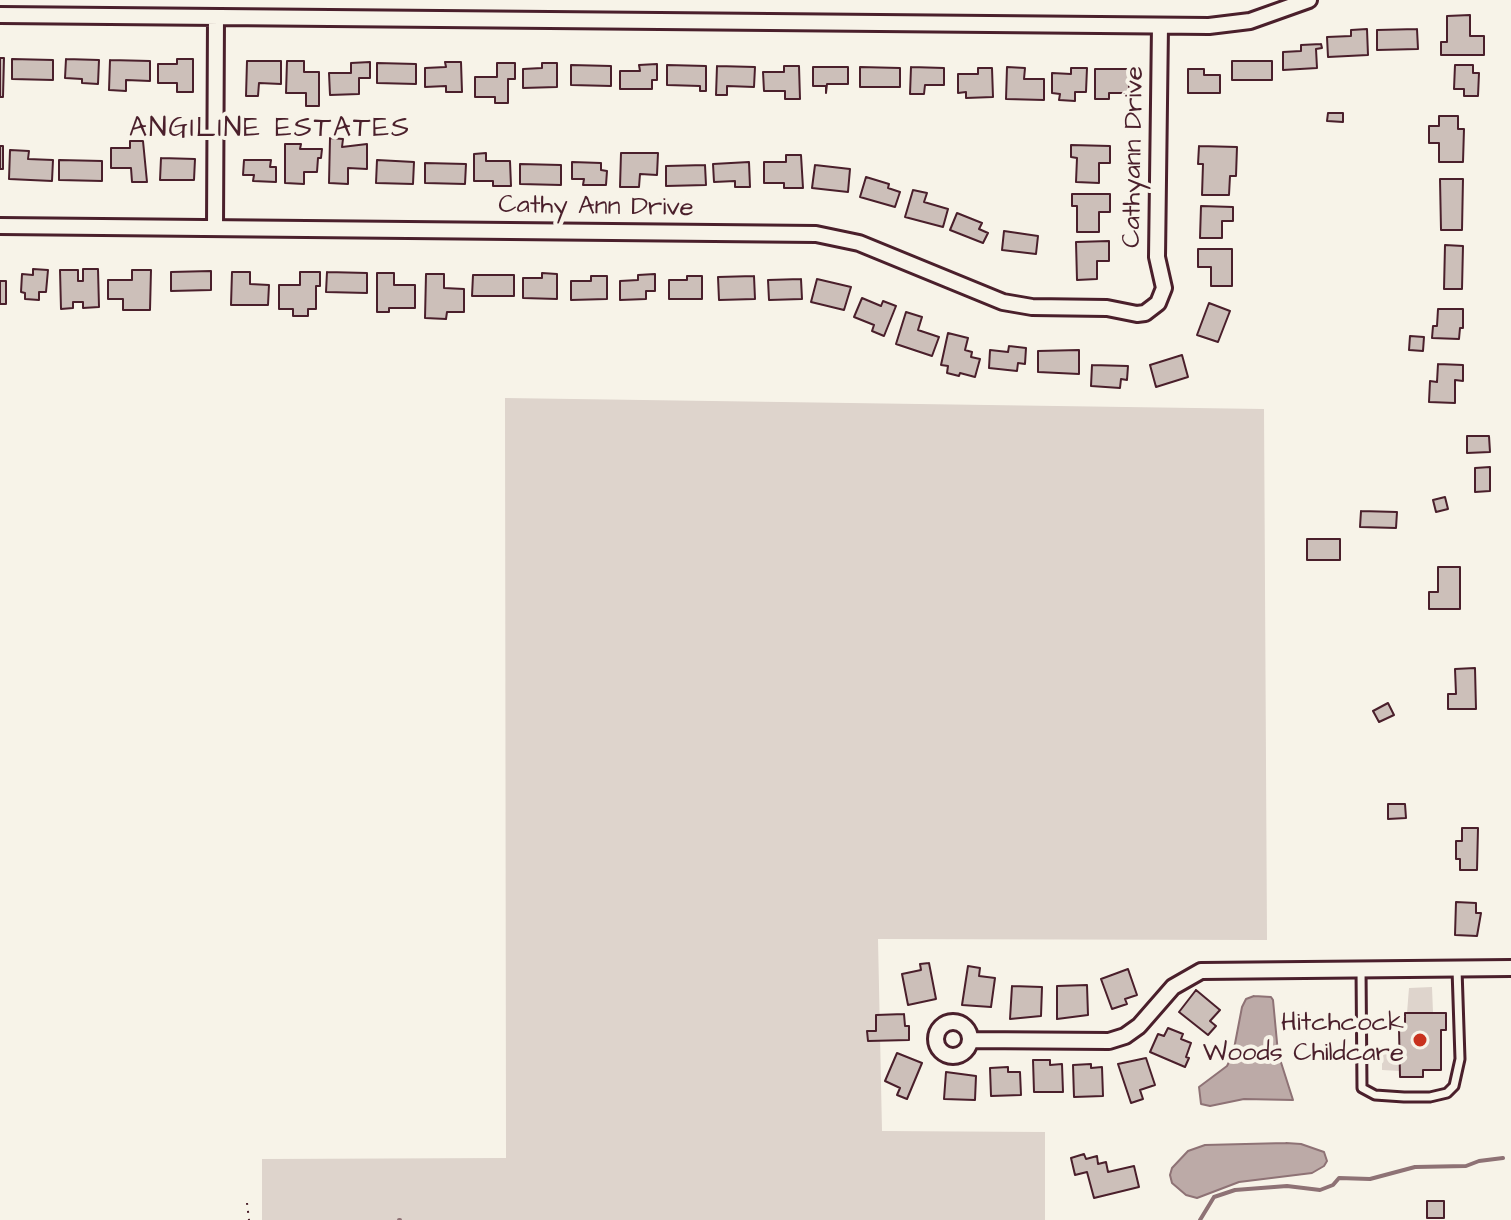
<!DOCTYPE html>
<style>
body{margin:0}
canvas{display:block;background:#f7f3e8}
</style>
<canvas width="1511" height="1220"></canvas>
<script>
const g = document.querySelector('canvas').getContext('2d');
g.lineJoin = 'round';
function fill(path, color) {
  g.fillStyle = color;
  g.fill(path, 'evenodd');
}
function toPath(rows) {
  const path = new Path2D();
  for (const r of rows) {
    if (r.length === 3) {
      path.moveTo(r[0] + r[2], r[1]);
      path.arc(r[0], r[1], r[2], 0, 2 * Math.PI);
      continue;
    }
    path.moveTo(r[0], r[1]);
    for (let i = 2; i < r.length; i += 2) path.lineTo(r[i], r[i + 1]);
  }
  return path;
}
function strokePath(path, color, width, dash) {
  g.strokeStyle = color;
  g.lineWidth = width;
  g.lineCap = dash ? 'butt' : 'round';
  g.setLineDash(dash || []);
  g.stroke(path);
}
function write(font, color, halo, rows, align = 'center') {
  g.font = font + ' "Architects Daughter",sans-serif';
  g.lineWidth = 8;
  g.setLineDash([]);
  g.textBaseline = 'middle';
  g.strokeStyle = halo;
  g.fillStyle = color;
  for (const [text, x, y, turn = 0] of rows) {
    g.save();
    g.translate(x, y);
    g.rotate((+turn || 0) * Math.PI / 180);
    g.textAlign = isNaN(turn) ? turn : align;
    if (halo) g.strokeText(text, 0, 0);
    g.fillText(text, 0, 0);
    g.restore();
  }
}
fill(toPath([
 [505,398,1264,409,1267,940,878,939,882,1131,1045,1132,1045,1220,262,1220,262,1159,506,1158],
 [1432,987,1433,1013,1407,1013,1409,988],
 [1382,1051,1400,1051,1400,1071,1382,1070]
]), '#ded4cc');
const water = toPath([
 [1254,996,1271,997,1273,1000,1278,1053,1293,1100,1244,1099,1210,1106,1201,1104,1199,1087,1227,1066,1233,1054,1242,1007,1246,999,1254,996],
 [1286,1143,1301,1144,1324,1152,1327,1161,1324,1166,1312,1173,1239,1182,1197,1198,1186,1195,1172,1183,1170,1175,1172,1168,1188,1151,1205,1145,1286,1143]
]);
fill(water, '#bcaaa7');
strokePath(water, '#8e7275', 2);
strokePath(toPath([
 [399,1220,400,1220],
 [1200,1220,1214,1197,1235,1190,1287,1186,1320,1190,1333,1185,1339,1178,1370,1179,1415,1167,1466,1166,1479,1161,1503,1158]
]), '#8e7275', 4);
const building = toPath([
 [1470,15,1470,36,1484,36,1484,55,1441,55,1441,42,1447,42,1447,16,1470,15],
 [1367,29,1368,55,1328,57,1327,37,1351,36,1351,30,1367,29],
 [1417,29,1418,49,1377,50,1377,30,1417,29],
 [1321,44,1322,48,1316,49,1317,68,1283,70,1283,52,1301,51,1301,45,1321,44],
 [0,58,4,58,3,97,0,97,0,58],
 [12,59,53,60,53,80,12,79,12,59],
 [66,59,99,60,98,84,82,83,82,79,65,78,66,59],
 [177,59,193,59,193,92,177,92,177,83,158,83,158,64,177,64,177,59],
 [110,60,150,61,150,81,126,80,126,91,109,90,110,60],
 [247,61,281,61,281,84,259,83,258,96,246,96,247,61],
 [287,61,304,61,304,72,319,72,319,106,306,106,306,93,286,93,287,61],
 [1232,61,1272,61,1272,80,1232,80,1232,61],
 [370,62,370,78,359,78,359,94,330,95,329,73,351,73,351,63,370,62],
 [445,62,461,62,462,92,446,92,446,86,425,87,425,68,446,67,445,62],
 [377,63,416,64,416,84,377,83,377,63],
 [497,63,515,63,515,79,508,79,508,103,495,103,495,97,475,97,475,77,497,77,497,63],
 [542,63,557,63,557,87,523,88,523,69,542,68,542,63],
 [657,64,657,80,652,80,652,89,620,89,620,71,640,71,639,65,657,64],
 [571,65,611,66,611,86,571,85,571,65],
 [667,65,706,66,706,91,700,91,700,86,667,85,667,65],
 [1455,65,1473,65,1473,73,1479,73,1478,96,1464,96,1464,89,1454,89,1455,65],
 [717,66,755,67,754,87,727,86,727,95,716,95,717,66],
 [784,66,799,66,800,99,785,99,785,91,764,91,763,72,784,72,784,66],
 [813,67,848,67,848,84,827,84,826,93,826,86,813,86,813,67],
 [860,67,900,68,900,87,860,87,860,67],
 [911,67,944,68,944,85,925,85,924,94,910,94,911,67],
 [1007,67,1025,68,1024,79,1044,79,1044,100,1006,99,1007,67],
 [978,68,992,68,993,97,966,98,966,92,958,93,958,74,978,74,978,68],
 [1071,68,1087,68,1086,92,1075,92,1075,101,1059,100,1060,94,1052,93,1052,73,1071,74,1071,68],
 [1095,69,1129,69,1129,93,1109,93,1109,99,1095,99,1095,69],
 [1188,69,1204,69,1204,75,1220,75,1220,93,1188,93,1188,69],
 [1328,113,1343,113,1343,122,1327,121,1328,113],
 [1439,116,1458,116,1458,129,1464,129,1463,162,1439,162,1439,143,1429,143,1429,126,1439,126,1439,116],
 [330,138,343,139,342,147,367,144,367,169,348,168,348,184,329,183,330,138],
 [130,141,143,141,147,182,132,182,131,168,111,168,111,148,130,148,130,141],
 [285,144,301,144,300,149,322,149,321,158,318,158,317,172,304,172,304,184,285,183,285,144],
 [1071,145,1110,146,1110,163,1099,163,1099,183,1076,182,1077,158,1071,157,1071,145],
 [0,146,3,146,3,169,0,169,0,146],
 [1199,146,1237,147,1236,176,1230,176,1229,195,1202,195,1203,164,1198,164,1199,146],
 [10,150,29,151,28,159,53,160,52,181,9,179,10,150],
 [486,153,486,161,510,161,511,186,493,186,493,181,474,181,474,154,486,153],
 [621,153,658,153,657,175,640,174,639,187,620,187,621,153],
 [786,155,801,155,803,188,784,188,784,183,764,183,764,162,786,162,786,155],
 [161,158,195,159,194,180,160,180,161,158],
 [59,160,102,161,102,181,59,180,59,160],
 [244,160,271,160,270,167,276,167,276,182,253,181,254,175,243,175,244,160],
 [377,160,414,162,413,184,376,183,377,160],
 [572,162,601,163,601,170,607,171,606,185,583,185,584,179,572,179,572,162],
 [749,162,750,187,735,187,735,181,714,182,713,164,749,162],
 [425,163,466,164,465,184,425,183,425,163],
 [520,164,561,165,561,185,520,184,520,164],
 [705,165,706,185,666,186,666,166,705,165],
 [815,165,850,169,848,192,812,188,815,165],
 [866,177,889,184,888,188,900,192,895,207,860,197,866,177],
 [1440,179,1463,179,1462,230,1441,230,1440,179],
 [913,190,927,193,924,202,948,209,943,227,905,217,913,190],
 [1072,194,1110,194,1110,212,1099,212,1099,232,1077,232,1077,206,1072,206,1072,194],
 [1201,206,1233,207,1233,221,1222,221,1222,238,1200,238,1201,206],
 [957,213,982,223,979,229,988,233,983,243,950,230,957,213],
 [1004,231,1038,236,1036,254,1002,250,1004,231],
 [1109,241,1109,261,1097,261,1097,279,1077,280,1076,242,1109,241],
 [1445,245,1463,246,1462,289,1444,289,1445,245],
 [1198,249,1232,249,1232,286,1211,286,1211,267,1198,267,1198,249],
 [33,269,48,270,46,292,39,292,39,300,25,299,25,293,21,292,22,274,33,275,33,269],
 [83,269,98,269,99,307,83,308,83,302,73,302,73,308,61,309,60,270,78,270,78,281,83,281,83,269],
 [132,270,151,270,150,310,123,310,123,299,108,299,108,280,132,280,132,270],
 [211,271,211,290,171,291,171,272,211,271],
 [232,272,250,272,250,284,269,285,268,305,231,305,232,272],
 [300,272,320,272,320,286,316,286,316,309,308,309,308,316,293,316,293,309,279,309,279,285,300,285,300,272],
 [327,272,367,273,367,293,326,292,327,272],
 [377,273,394,273,394,285,415,285,415,308,389,308,389,312,377,312,377,273],
 [542,273,557,274,557,299,523,298,523,278,542,278,542,273],
 [426,274,444,274,444,288,464,289,464,312,447,312,446,319,425,318,426,274],
 [655,274,655,291,646,291,646,299,620,300,620,281,638,280,638,275,655,274],
 [473,275,514,275,514,296,472,296,473,275],
 [591,276,607,276,607,299,571,300,571,281,591,281,591,276],
 [687,276,702,276,702,299,669,299,669,280,687,280,687,276],
 [754,276,755,299,719,300,718,277,754,276],
 [801,279,802,299,769,300,768,280,801,279],
 [817,279,851,287,844,310,811,302,817,279],
 [0,281,6,281,6,304,0,304,0,281],
 [862,298,881,306,883,301,896,306,884,336,872,331,874,325,854,317,862,298],
 [1209,303,1230,311,1218,342,1197,335,1209,303],
 [1438,309,1463,309,1463,328,1460,328,1459,339,1432,338,1433,326,1437,326,1438,309],
 [906,312,922,317,918,330,939,337,932,356,896,344,906,312],
 [948,333,968,338,965,350,972,352,971,357,980,359,975,377,960,373,959,376,947,373,948,366,941,365,948,333],
 [1410,336,1424,337,1423,351,1409,350,1410,336],
 [1009,346,1026,348,1025,364,1018,363,1017,371,989,368,990,350,1008,352,1009,346],
 [1079,350,1079,374,1038,372,1038,351,1079,350],
 [1182,355,1188,377,1156,387,1150,365,1182,355],
 [1438,364,1463,365,1463,381,1455,380,1455,403,1429,402,1430,381,1437,382,1438,364],
 [1092,365,1128,366,1127,380,1121,379,1120,388,1091,386,1092,365],
 [1467,436,1489,436,1490,452,1467,453,1467,436],
 [1490,467,1490,491,1475,492,1475,468,1490,467],
 [1445,497,1448,509,1436,512,1433,500,1445,497],
 [1361,511,1397,512,1396,528,1360,527,1361,511],
 [1307,539,1340,539,1340,560,1307,560,1307,539],
 [1438,567,1460,567,1460,609,1429,609,1429,592,1438,592,1438,567],
 [1475,668,1476,709,1448,709,1448,694,1456,694,1455,669,1475,668],
 [1388,703,1394,715,1379,722,1373,711,1388,703],
 [1388,804,1405,804,1406,818,1388,819,1388,804],
 [1462,828,1478,828,1477,870,1460,870,1460,859,1456,859,1456,841,1462,841,1462,828],
 [1456,902,1476,903,1476,913,1481,913,1477,936,1455,935,1456,902],
 [929,963,936,999,908,1005,902,974,921,970,920,964,929,963],
 [968,966,980,968,979,976,995,978,991,1007,962,1005,968,966],
 [1128,969,1137,995,1125,999,1127,1004,1112,1009,1101,979,1128,969],
 [1087,985,1088,1015,1057,1019,1057,986,1087,985],
 [1012,986,1042,987,1041,1016,1010,1019,1012,986],
 [1196,990,1220,1010,1210,1021,1216,1026,1208,1035,1179,1012,1196,990],
 [1405,1013,1446,1013,1446,1030,1441,1030,1441,1070,1423,1070,1423,1077,1400,1077,1399,1028,1405,1028,1405,1013],
 [904,1014,905,1026,909,1026,909,1040,868,1041,867,1031,876,1031,876,1015,904,1014],
 [1168,1028,1183,1034,1181,1039,1191,1043,1186,1057,1189,1058,1185,1067,1150,1052,1158,1034,1164,1036,1168,1028],
 [897,1053,922,1063,907,1099,897,1095,900,1088,885,1081,897,1053],
 [1146,1058,1155,1085,1140,1090,1143,1099,1131,1103,1118,1064,1146,1058],
 [1033,1060,1050,1060,1050,1065,1062,1064,1063,1092,1034,1092,1033,1060],
 [1091,1064,1091,1068,1102,1067,1103,1096,1074,1097,1073,1065,1091,1064],
 [1008,1067,1008,1072,1020,1072,1021,1095,991,1096,990,1068,1008,1067],
 [946,1072,976,1076,975,1100,944,1099,946,1072],
 [1084,1154,1086,1159,1097,1156,1098,1164,1106,1162,1108,1172,1134,1166,1139,1187,1094,1198,1087,1172,1075,1175,1071,1158,1084,1154],
 [1427,1201,1444,1201,1444,1218,1427,1218,1427,1201]
]);
fill(building, '#ccbfb9');
strokePath(building, '#4a1f2b', 2);
const service = toPath([
 [1361,969,1362,1088,1375,1095,1404,1097,1430,1097,1447,1093,1454,1086,1460,1059,1457,969]
]);
const minor = toPath([
 [0,15,1209,26,1250,21,1309,0],
 [0,226,816,234,859,243,1003,302,1032,307,1107,308,1137,314,1145,313,1158,303,1164,288,1157,257,1160,26],
 [215,228,216,17],
 [953,1039,17],
 [970,1040,1109,1041,1125,1036,1139,1026,1173,987,1201,971,1511,968]
]);
strokePath(service, '#4a1f2b', 13);
strokePath(minor, '#4a1f2b', 20);
strokePath(toPath([
 [247,1203,249,1220]
]), '#4a1f2b', 2, [2, 6]);
strokePath(service, '#f7f3e8', 7);
strokePath(minor, '#f7f3e8', 14);
for (const [x, y, r, color] of [
 [1420,1040,8,"#c8321e"]
]) {
  const dot = new Path2D();
  dot.arc(x, y, r, 0, 2 * Math.PI);
  g.fillStyle = color;
  g.fill(dot);
  strokePath(dot, '#f7f3e8', 3);
}
write('26px', '#4a1f2b', '#f7f3e8', [
 ["Cathyann Drive",1135,157,-89],
 ["Cathy Ann Drive",596,208,1]
]);
write('26px', '#4a1f2b', '#f7f3e8', [
 ["Hitchcock",1404,1025],
 ["Woods Childcare",1404,1055]
], 'right');
g.letterSpacing = '2px';
write('28px', '#4a1f2b', '#f7f3e8', [
 ["ANGILINE ESTATES",270,130]
]);
g.letterSpacing = '0px';
</script>
